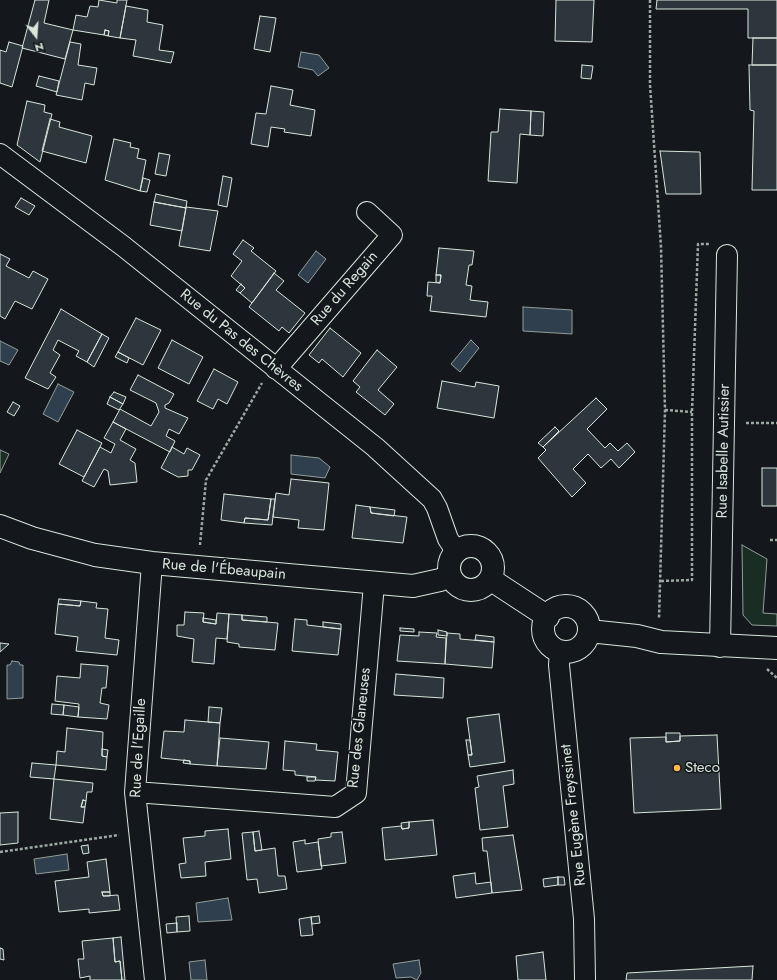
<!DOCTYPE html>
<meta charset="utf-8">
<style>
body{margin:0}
#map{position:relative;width:777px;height:980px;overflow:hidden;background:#14181c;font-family:Jost,sans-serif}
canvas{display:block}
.north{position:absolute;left:16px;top:16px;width:40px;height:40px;-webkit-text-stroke:3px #14181c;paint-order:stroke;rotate:163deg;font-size:11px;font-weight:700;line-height:16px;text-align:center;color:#d8e6dc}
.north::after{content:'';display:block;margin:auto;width:14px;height:18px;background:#d8e6dc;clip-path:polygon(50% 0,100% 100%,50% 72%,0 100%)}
</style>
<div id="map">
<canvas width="777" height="980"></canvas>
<div class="north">N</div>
</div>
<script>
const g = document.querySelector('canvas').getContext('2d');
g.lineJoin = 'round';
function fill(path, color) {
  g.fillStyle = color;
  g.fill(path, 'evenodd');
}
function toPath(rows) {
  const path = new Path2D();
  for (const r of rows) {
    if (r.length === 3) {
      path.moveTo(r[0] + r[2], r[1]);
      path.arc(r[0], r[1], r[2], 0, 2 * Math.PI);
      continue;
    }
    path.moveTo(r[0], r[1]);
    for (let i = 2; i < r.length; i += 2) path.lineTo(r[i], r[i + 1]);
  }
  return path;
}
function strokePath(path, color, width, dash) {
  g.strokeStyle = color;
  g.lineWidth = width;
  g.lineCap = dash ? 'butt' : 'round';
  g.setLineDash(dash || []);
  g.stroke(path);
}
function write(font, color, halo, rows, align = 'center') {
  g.font = font + ' Jost,sans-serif';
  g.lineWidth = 3;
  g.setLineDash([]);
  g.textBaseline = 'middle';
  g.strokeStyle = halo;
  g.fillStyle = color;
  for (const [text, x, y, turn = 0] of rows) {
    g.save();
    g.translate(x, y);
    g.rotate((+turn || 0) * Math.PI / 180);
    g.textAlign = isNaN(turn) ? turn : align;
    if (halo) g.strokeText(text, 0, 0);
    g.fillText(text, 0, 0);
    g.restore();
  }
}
const green = toPath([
 [0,450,9,454,0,473,0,450],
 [742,545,767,559,763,613,777,614,777,626,752,625,743,615,742,545]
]);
fill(green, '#1a2d24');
strokePath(green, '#939e99', 1);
const water = toPath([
 [301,52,319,55,329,68,318,76,313,70,298,67,301,52],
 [316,251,326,259,308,283,298,275,316,251],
 [523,307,572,310,572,334,523,331,523,307],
 [471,340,479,348,460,372,451,364,471,340],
 [0,341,18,350,9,365,0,361,0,341],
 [58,384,74,392,58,422,43,414,58,384],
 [291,455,319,458,330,467,325,478,291,474,291,455],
 [12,661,19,662,20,665,23,665,23,698,7,699,7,665,10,665,12,661],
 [67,854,69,870,36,874,34,859,67,854],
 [228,898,232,920,198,922,196,903,228,898],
 [205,960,207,980,191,980,189,962,205,960],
 [419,960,421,973,417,980,411,977,396,978,393,964,419,960]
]);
fill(water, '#2f3f4d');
strokePath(water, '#939e99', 1);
const building = toPath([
 [35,0,49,0,44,23,73,30,65,59,22,48,35,0],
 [99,0,117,3,117,0,127,0,120,38,108,36,109,31,105,30,104,35,73,30,76,15,87,17,90,6,98,7,99,0],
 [556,0,594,0,592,42,555,41,556,0],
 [657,0,777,0,777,38,748,38,748,9,656,9,657,0],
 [126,6,148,10,147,22,163,25,159,50,174,52,171,63,133,56,136,40,120,38,126,6],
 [260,16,276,18,270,52,254,49,260,16],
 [105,30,109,31,108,36,104,35,105,30],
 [753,38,777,38,777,65,752,65,753,38],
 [9,42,23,46,12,87,0,83,0,50,6,52,9,42],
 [70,42,81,44,78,65,97,68,94,85,85,83,82,100,56,95,70,42],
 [582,65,593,66,591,79,581,78,582,65],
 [749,65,777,65,777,190,752,190,754,111,750,110,749,65],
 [39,76,59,81,57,92,36,86,39,76],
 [271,86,293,90,290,105,315,110,311,136,284,132,285,129,271,127,268,147,251,144,256,113,266,114,271,86],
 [27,101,45,105,44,112,52,114,40,162,17,145,27,101],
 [500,109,531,111,530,135,520,134,517,183,488,181,491,132,498,132,500,109],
 [531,111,544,112,543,136,530,135,531,111],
 [50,119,60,122,59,127,92,136,86,163,42,151,50,119],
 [114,139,131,143,130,147,139,149,137,158,146,160,140,191,105,180,114,139],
 [660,151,700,152,701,194,666,194,660,151],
 [159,153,170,155,166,176,155,174,159,153],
 [223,176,232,178,227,207,218,205,223,176],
 [143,178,150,180,147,192,140,191,143,178],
 [156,194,187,201,186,208,154,202,156,194],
 [21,198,35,206,29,215,15,207,21,198],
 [154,202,186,208,182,231,150,225,154,202],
 [186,207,218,211,210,251,179,246,186,207],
 [243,240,254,248,251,251,276,271,252,303,240,293,245,288,231,276,242,261,233,254,243,240],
 [439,248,474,251,472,265,469,265,466,285,472,286,470,300,488,302,486,317,430,311,432,296,427,296,428,282,440,283,441,275,436,275,439,248],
 [0,254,10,259,6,266,29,278,33,271,48,279,32,309,15,301,5,319,0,316,0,254],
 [274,273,284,281,276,290,305,313,289,333,282,327,279,331,249,307,274,273],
 [436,275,441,275,440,283,436,282,436,275],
 [241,284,245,288,240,293,236,290,241,284],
 [61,309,102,334,87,362,76,356,79,351,58,340,53,350,60,355,50,373,56,377,48,389,25,378,61,309],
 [136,318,161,330,143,365,118,352,136,318],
 [330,328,361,353,343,377,322,359,319,363,309,355,330,328],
 [102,334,109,338,94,367,87,362,102,334],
 [172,340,203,357,189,384,158,368,172,340],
 [377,350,397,367,378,390,394,404,385,415,356,392,360,387,353,381,377,350],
 [118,352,129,358,127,363,115,357,118,352],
 [214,369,238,382,227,404,218,399,213,409,197,401,214,369],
 [138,375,174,394,169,403,165,405,165,408,188,418,179,434,169,429,166,436,175,441,170,452,113,422,120,409,151,426,159,412,156,403,130,390,138,375],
 [442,381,475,387,476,382,499,386,494,418,437,408,442,381],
 [114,392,126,397,123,404,110,397,114,392],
 [110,397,123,404,119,410,107,404,110,397],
 [596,398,607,409,587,429,605,448,610,443,618,451,627,443,635,452,619,468,611,459,601,468,588,454,573,469,586,483,572,497,538,458,546,450,543,447,596,398],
 [13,402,20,406,14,416,7,412,13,402],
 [113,422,126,429,120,440,136,449,130,460,135,463,137,482,110,485,108,471,104,469,94,487,82,481,100,447,111,453,115,444,104,438,113,422],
 [555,427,559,431,543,447,538,443,555,427],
 [77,430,102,443,84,477,59,464,77,430],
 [172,447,184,454,187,448,200,455,192,470,188,470,188,476,178,477,161,468,172,447],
 [762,468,777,468,777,506,762,506,762,468],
 [291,479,329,483,324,530,298,528,299,520,273,517,276,493,289,495,291,479],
 [224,494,271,499,268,520,245,518,244,523,221,520,224,494],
 [271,499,275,499,272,525,244,523,245,518,268,520,271,499],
 [356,505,370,507,371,513,407,517,403,543,352,538,356,505],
 [370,507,395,510,394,516,371,513,370,507],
 [59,599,81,601,80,606,58,604,59,599],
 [81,601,97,603,96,608,108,609,105,638,119,640,117,655,76,651,78,637,55,634,58,604,80,606,81,601],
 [185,612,204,613,203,622,216,624,217,613,229,614,227,639,216,638,214,664,192,662,194,639,177,636,177,625,184,625,185,612],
 [229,614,242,615,242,620,278,623,275,650,239,647,239,644,227,642,229,614],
 [242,615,267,617,267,622,242,620,242,615],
 [203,618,216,620,216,624,203,622,203,618],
 [295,619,307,620,307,625,341,629,338,655,292,651,295,619],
 [323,622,341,624,341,629,323,627,323,622],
 [400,628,414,629,414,632,400,631,400,628],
 [438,630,447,632,447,636,438,635,438,630],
 [419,632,437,633,436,637,446,638,445,664,397,661,400,635,419,636,419,632],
 [447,633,460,634,460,639,494,642,492,668,445,664,447,633],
 [476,635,494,637,494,642,475,640,476,635],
 [0,643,9,644,0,652,0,643],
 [81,664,108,666,106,688,102,688,100,703,109,705,107,719,78,717,79,704,55,701,57,676,80,678,81,664],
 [396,674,444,678,443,698,394,695,396,674],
 [52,704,64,705,63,715,51,714,52,704],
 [64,705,79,707,78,717,63,715,64,705],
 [209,707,222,708,220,723,208,722,209,707],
 [499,714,505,762,470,767,468,755,472,755,467,718,499,714],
 [185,720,220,723,217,766,190,764,190,761,161,758,164,731,184,732,185,720],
 [67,728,103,732,102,756,107,757,106,770,56,765,57,751,65,752,67,728],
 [666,733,680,733,680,741,666,742,666,733],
 [717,735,721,809,634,813,630,738,666,737,666,742,680,741,680,736,717,735],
 [220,738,269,742,266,769,217,766,220,738],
 [466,740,470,740,472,755,468,755,466,740],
 [285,741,317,744,316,750,338,752,335,781,315,780,316,777,295,775,295,771,283,770,285,741],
 [102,749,108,750,107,757,102,756,102,749],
 [184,760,190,761,190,764,183,763,184,760],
 [32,763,56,765,54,779,30,777,32,763],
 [513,770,514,784,503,786,508,827,480,830,475,788,479,787,477,776,513,770],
 [307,777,316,777,315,781,307,781,307,777],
 [54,779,93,783,92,792,87,792,86,801,83,800,81,807,85,807,83,823,50,819,54,779],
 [83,800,86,801,85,807,81,807,83,800],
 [18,812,18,843,0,845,0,813,18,812],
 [433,820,437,855,385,860,382,828,401,826,402,829,409,828,409,822,433,820],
 [409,822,409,828,402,829,401,823,409,822],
 [228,829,231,859,205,862,206,876,181,878,179,864,186,863,183,838,205,836,205,831,228,829],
 [259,831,262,850,255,851,253,832,259,831],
 [253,832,255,851,275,848,278,876,285,876,287,889,259,893,257,879,247,880,242,833,253,832],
 [342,832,346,863,321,866,318,839,331,837,331,833,342,832],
 [513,835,522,890,492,893,487,851,483,851,482,838,513,835],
 [305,840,305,844,318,842,322,869,297,872,293,842,305,840],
 [88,845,89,853,83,854,81,846,88,845],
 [106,859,110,892,102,892,103,896,118,895,120,910,89,913,89,909,59,912,55,881,89,877,87,862,106,859],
 [475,873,476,884,491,882,492,893,456,898,453,876,475,873],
 [558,877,564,877,565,885,558,885,558,877],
 [558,877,558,885,544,887,543,879,558,877],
 [102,892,110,892,110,896,103,896,102,892],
 [189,916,190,931,177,932,176,917,189,916],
 [319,916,320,923,312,924,311,917,319,916],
 [311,917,313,935,301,936,299,919,311,917],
 [177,923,177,932,167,933,166,924,177,923],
 [121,937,125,980,122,980,120,961,115,962,113,938,121,937],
 [113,938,115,962,120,961,122,980,90,980,90,976,80,978,78,959,84,959,82,941,113,938],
 [0,948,3,949,4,960,0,959,0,948],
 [543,952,546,980,518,980,516,956,543,952],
 [753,966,752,980,626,980,627,973,753,966]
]);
fill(building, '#2c363c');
strokePath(building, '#d8e6dc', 1);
const street = toPath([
 [0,154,123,246,375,447,432,499,437,508,448,539,456,551],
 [276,369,392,235,367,212],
 [152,563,135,792,155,980],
 [720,647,727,255],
 [560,651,559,665,584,919,585,980],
 [135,792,335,807,356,793,374,584]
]);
const secondary = toPath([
 [0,526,32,538,95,555,152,563,413,586,440,580,450,576],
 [471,568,22],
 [490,579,548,617],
 [566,629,23],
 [589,631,637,636,661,642,777,648]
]);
strokePath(street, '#d8e6dc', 22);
strokePath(secondary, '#d8e6dc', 24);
strokePath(toPath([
 [650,0,650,85,661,247,665,410,659,619],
 [665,410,692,412],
 [746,423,777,423],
 [770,540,777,540],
 [200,545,206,480,262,383],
 [661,581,692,580,692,412,698,244,709,244],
 [767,669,777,678],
 [0,852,119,835]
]), '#9da8a2', 2.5, [3, 2]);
strokePath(street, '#14181c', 20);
strokePath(secondary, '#14181c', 22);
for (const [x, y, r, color] of [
 [677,768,4,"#ffb74d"]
]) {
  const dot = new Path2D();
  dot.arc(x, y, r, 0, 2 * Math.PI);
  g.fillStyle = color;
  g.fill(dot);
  strokePath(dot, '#14181c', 1.5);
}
write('15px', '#d8e6dc', '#14181c', [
 ["Rue du Regain",345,289,-49],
 ["Rue du Pas des Chèvres",241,341,39],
 ["Rue Isabelle Autissier",724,451,-89],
 ["Rue de l'Ébeaupain",224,570,5],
 ["Rue des Glaneuses",360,728,-84],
 ["Rue de l'Egaille",139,748,-87],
 ["Rue Eugène Freyssinet",574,815,-96]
]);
write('15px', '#d8e6dc', '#14181c', [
 ["Steco",685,768]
], 'left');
</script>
